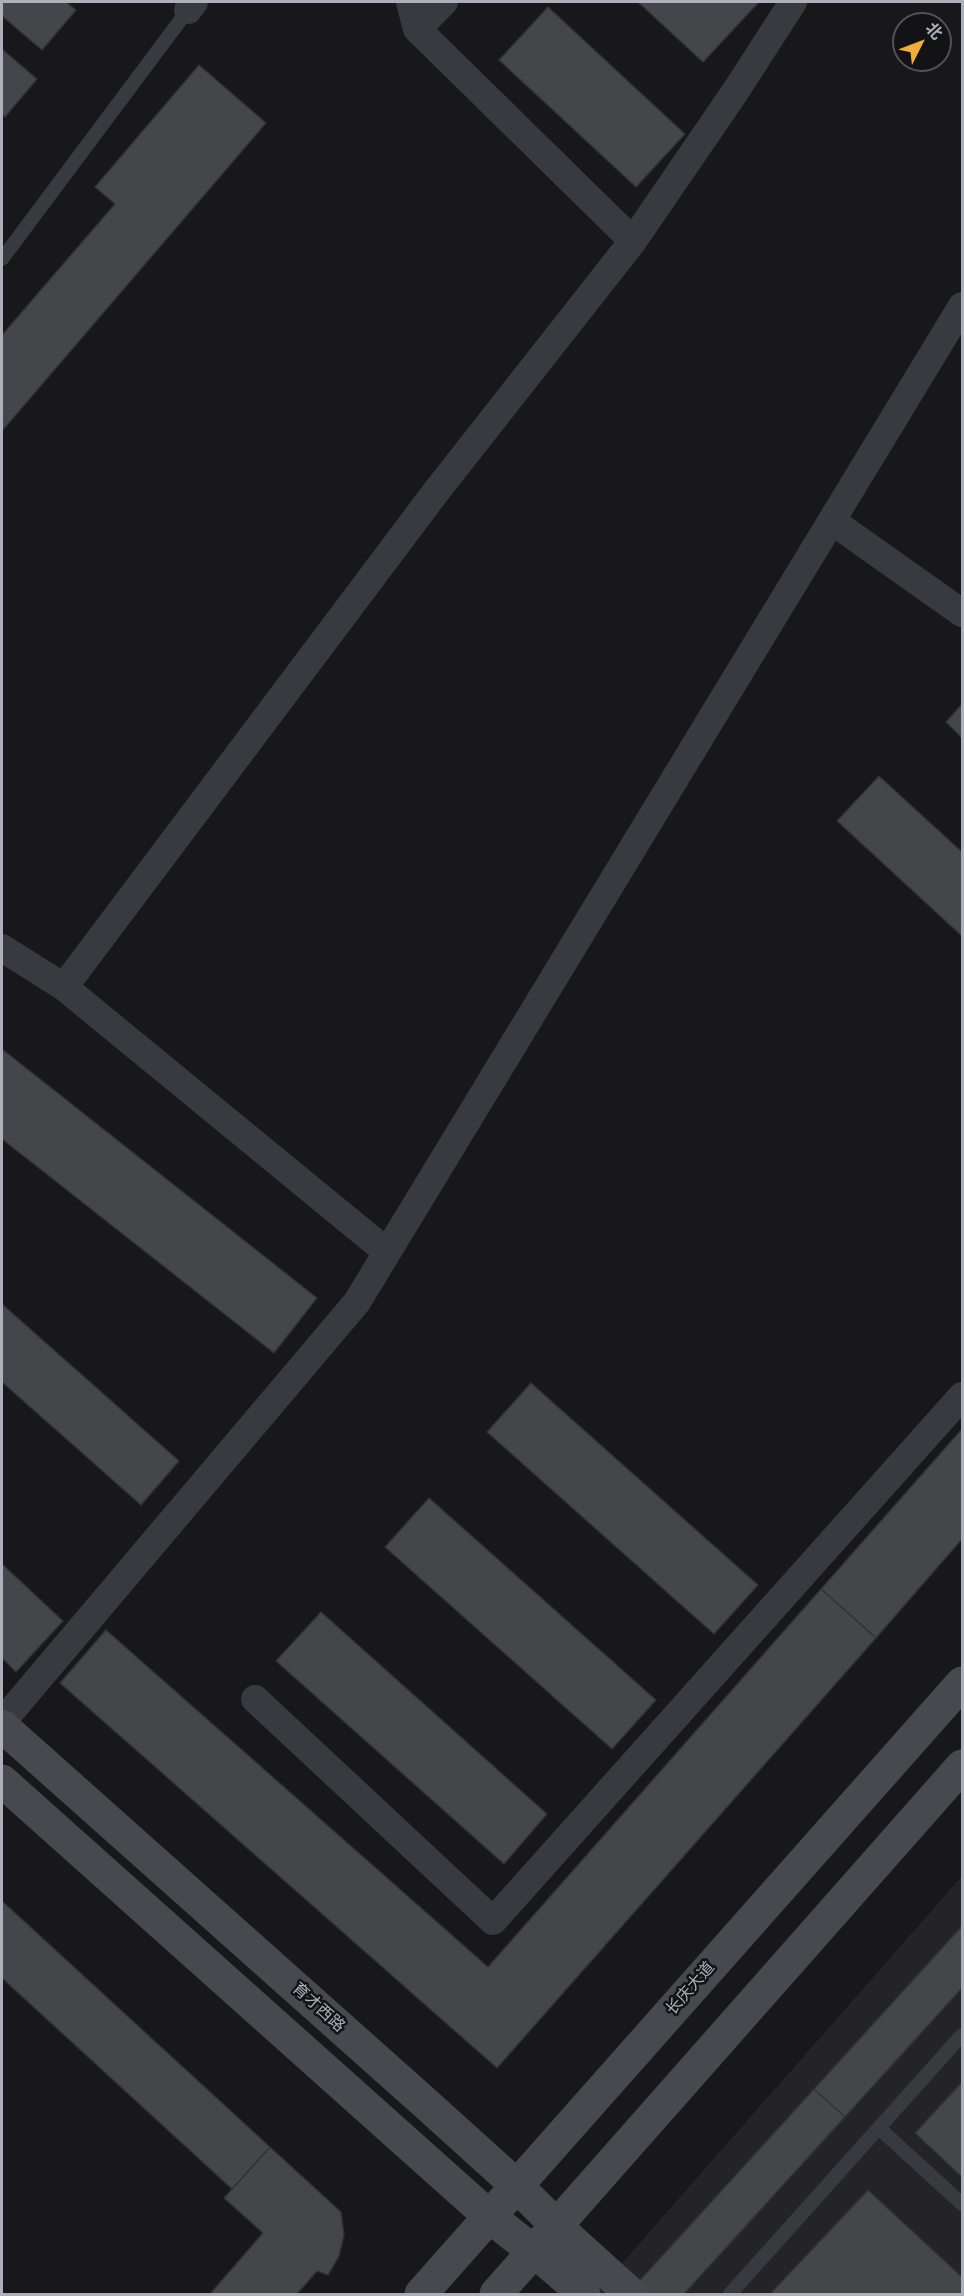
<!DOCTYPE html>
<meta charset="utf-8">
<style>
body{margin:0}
#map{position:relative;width:964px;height:2296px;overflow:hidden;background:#18181a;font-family:"Roboto Condensed","Noto Sans SC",sans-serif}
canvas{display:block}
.frame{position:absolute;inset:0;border:3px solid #abb0ba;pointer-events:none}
.north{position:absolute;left:892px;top:12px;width:60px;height:60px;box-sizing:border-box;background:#131315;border:2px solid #505257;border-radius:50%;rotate:48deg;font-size:16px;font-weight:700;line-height:24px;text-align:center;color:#abb0ba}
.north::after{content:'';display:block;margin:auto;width:21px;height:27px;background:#f0ad3a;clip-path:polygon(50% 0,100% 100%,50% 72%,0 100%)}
</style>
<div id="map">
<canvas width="964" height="2296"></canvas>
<div class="frame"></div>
<div class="north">北</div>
</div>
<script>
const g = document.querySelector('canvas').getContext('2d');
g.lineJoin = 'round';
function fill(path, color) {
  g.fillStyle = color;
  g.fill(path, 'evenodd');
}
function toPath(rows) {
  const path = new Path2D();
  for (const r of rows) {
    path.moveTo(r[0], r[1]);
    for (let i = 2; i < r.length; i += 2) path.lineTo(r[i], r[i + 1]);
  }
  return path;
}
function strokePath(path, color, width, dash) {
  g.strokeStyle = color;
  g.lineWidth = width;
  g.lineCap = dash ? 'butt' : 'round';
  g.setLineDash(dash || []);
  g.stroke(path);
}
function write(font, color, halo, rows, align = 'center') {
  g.font = font + ' "Roboto Condensed","Noto Sans SC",sans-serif';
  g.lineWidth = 5;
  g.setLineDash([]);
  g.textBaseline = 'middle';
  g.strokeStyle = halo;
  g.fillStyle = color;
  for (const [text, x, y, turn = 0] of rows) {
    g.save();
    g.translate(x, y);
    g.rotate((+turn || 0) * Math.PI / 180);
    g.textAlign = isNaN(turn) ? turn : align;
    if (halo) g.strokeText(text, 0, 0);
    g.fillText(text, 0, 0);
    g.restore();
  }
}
fill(toPath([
 [962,1876,962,2294,595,2294]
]), '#242427');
const building = toPath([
 [2,2,66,2,76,10,42,50,2,16,2,2],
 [638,2,759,2,703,62,638,2],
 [548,7,685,134,636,187,499,60,548,7],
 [2,49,37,79,5,117,2,114,2,49],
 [199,65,266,123,2,431,2,335,115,204,95,187,199,65],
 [962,704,962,738,946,722,962,704],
 [879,776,962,852,962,936,837,821,879,776],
 [2,1049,317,1298,274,1353,2,1139,2,1049],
 [2,1304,179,1461,141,1505,2,1382,2,1304],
 [531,1383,758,1585,714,1634,487,1432,531,1383],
 [962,1429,962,1539,876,1638,821,1589,962,1429],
 [429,1498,656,1700,612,1749,385,1547,429,1498],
 [2,1564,63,1621,16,1672,2,1658,2,1564],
 [821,1589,876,1638,497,2068,60,1683,106,1630,488,1967,821,1589],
 [321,1612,547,1814,504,1864,276,1661,321,1612],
 [2,1901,270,2147,232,2189,2,1978,2,1901],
 [962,1926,962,1988,845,2117,814,2089,962,1926],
 [962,2082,962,2177,915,2133,962,2082],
 [814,2089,845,2117,684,2294,639,2294,632,2289,814,2089],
 [270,2147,341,2212,344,2235,339,2256,328,2275,317,2271,297,2294,210,2294,263,2233,224,2198,270,2147],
 [868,2190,962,2277,962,2294,770,2294,868,2190]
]);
fill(building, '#45464a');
strokePath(building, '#323236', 1.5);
strokePath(toPath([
 [2,259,188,10],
 [879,2128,962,2204],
 [730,2294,962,2035]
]), '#393a3f', 14);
strokePath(toPath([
 [410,2,417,29,633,241],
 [188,10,194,2],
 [417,29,444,2],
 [832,521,962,613],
 [2,948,64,987,387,1252],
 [64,987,435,493,633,241,737,89,793,2],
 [255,1699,493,1921,962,1396],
 [2,1722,357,1302,962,306]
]), '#393a3f', 28);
strokePath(toPath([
 [2,1726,424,2102,517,2186,569,2238,631,2294],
 [2,1781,490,2217,547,2262,584,2294],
 [421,2294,962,1683],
 [496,2294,962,1766]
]), '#47494f', 33);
write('16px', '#abb0ba', '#131315', [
 ["长庆大道",691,1989,-49],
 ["育才西路",318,2008,42]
]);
</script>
